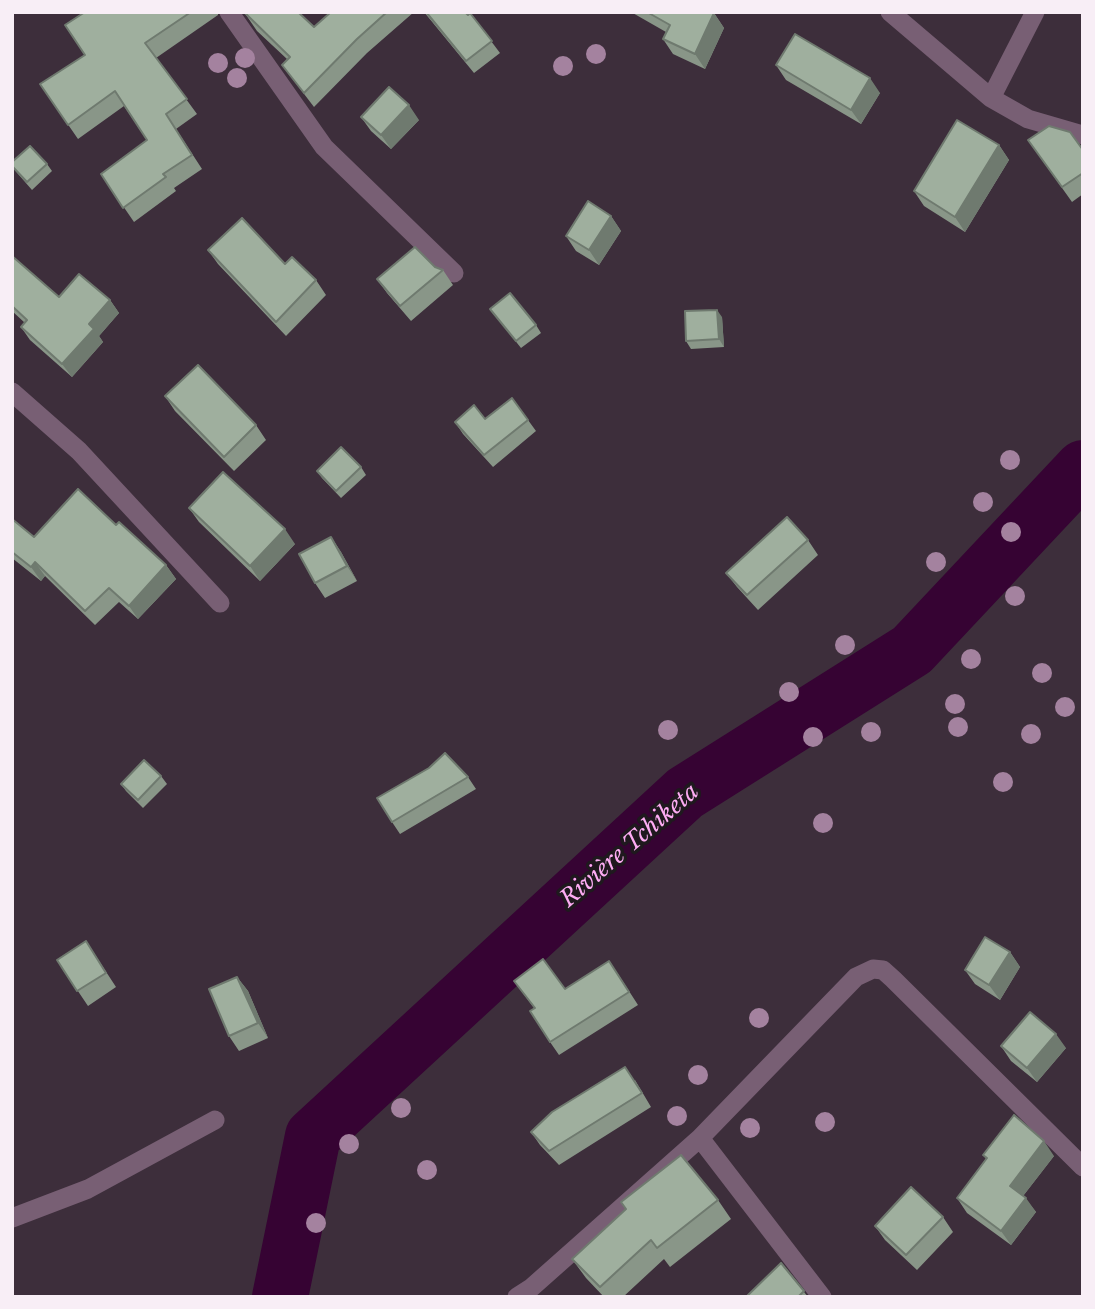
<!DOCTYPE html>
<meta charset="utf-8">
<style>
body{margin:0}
#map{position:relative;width:1095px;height:1309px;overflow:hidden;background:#3d2e3b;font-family:"Libre Baskerville",serif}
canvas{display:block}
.frame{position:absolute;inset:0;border:14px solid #f8eef6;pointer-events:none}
</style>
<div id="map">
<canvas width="1095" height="1309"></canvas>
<div class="frame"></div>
</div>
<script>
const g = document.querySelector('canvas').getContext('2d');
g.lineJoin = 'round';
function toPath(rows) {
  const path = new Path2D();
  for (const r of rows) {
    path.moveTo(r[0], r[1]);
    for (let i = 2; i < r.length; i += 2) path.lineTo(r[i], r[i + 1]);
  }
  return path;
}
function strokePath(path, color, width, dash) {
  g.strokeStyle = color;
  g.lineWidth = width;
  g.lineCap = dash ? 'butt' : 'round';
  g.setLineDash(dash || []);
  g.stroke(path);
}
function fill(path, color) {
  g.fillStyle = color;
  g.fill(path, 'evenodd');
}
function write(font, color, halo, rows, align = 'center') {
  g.font = font + ' "Libre Baskerville",serif';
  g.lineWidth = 7;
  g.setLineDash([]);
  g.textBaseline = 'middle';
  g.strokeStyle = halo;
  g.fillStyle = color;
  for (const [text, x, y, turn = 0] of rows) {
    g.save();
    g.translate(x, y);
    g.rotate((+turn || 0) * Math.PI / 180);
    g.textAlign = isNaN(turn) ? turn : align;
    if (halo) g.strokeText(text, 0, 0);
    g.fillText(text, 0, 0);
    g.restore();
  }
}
strokePath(toPath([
 [280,1297,313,1136,685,793,912,650,1083,468]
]), '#360333', 56);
strokePath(toPath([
 [229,12,324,147,454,273],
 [890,12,991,98,1028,119,1083,135],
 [991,98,1035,12],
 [12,392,79,451,220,603],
 [700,1138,822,1297],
 [12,1218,88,1189,215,1120],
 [517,1297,531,1288,700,1138,856,977,873,969,883,970,893,979,1083,1167]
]), '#785f74', 19);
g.fillStyle = '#a4829f';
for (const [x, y] of [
 [596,54],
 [245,58],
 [218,63],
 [563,66],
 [237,78],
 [1010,460],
 [983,502],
 [1011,532],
 [936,562],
 [1015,596],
 [845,645],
 [971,659],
 [1042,673],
 [789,692],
 [955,704],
 [1065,707],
 [958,727],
 [668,730],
 [871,732],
 [1031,734],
 [813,737],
 [1003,782],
 [823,823],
 [759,1018],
 [698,1075],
 [401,1108],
 [677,1116],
 [825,1122],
 [750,1128],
 [349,1144],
 [427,1170],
 [316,1223]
]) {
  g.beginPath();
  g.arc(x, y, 10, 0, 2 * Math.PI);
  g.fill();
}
fill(toPath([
 [85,12,218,12,218,15,156,58,197,114,176,129,202,169,174,188,176,191,134,222,101,174,147,140,124,106,78,139,40,84,85,55],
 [244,12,314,27,331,12,414,12,367,53,314,107,282,65,287,59,257,31],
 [424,12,465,12,468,15,470,13,500,53,474,73],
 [631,12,712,12,714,13,724,28,705,69,673,54,663,39,666,32],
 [776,65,880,93,861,124,786,80],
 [361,117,419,120,391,149,371,131],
 [1028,140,1083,150,1083,194,1072,202],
 [999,145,1009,160,965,232,924,206,914,191],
 [47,164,52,171,32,190,12,167],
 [611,216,621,231,599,265,576,251,566,236],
 [208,250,285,264,316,280,326,295,286,336,218,264],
 [12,256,59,297,110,300,119,313,99,336,103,342,72,377,30,340,21,327,25,323,12,311],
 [443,270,453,285,411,321,387,293,377,279],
 [490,309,536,325,541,333,521,348],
 [722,317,724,347,691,349,686,341],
 [165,396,256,425,266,440,234,471,175,411],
 [485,419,528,420,536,431,493,467,463,434,455,422],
 [361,467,366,475,341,498,322,478,317,471],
 [189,508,295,544,260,581,199,522],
 [12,519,34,537,116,525,166,565,176,579,138,619,119,602,95,625,45,576,41,581,12,558],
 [331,537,341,552,357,581,325,598,315,583],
 [808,540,818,555,758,610,737,587,726,573],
 [429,768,468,777,476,789,400,834,392,822],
 [161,776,167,784,143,808,126,791,121,784],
 [86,941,116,987,88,1006,57,960],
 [1010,952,1020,967,1000,1000,975,984,965,970],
 [618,974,638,1005,559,1055,550,1042,534,1008,514,981,565,989],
 [237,977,248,991,268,1038,239,1051,229,1036],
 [1001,1046,1066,1048,1037,1082,1011,1061],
 [635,1080,651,1107,559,1165,540,1145,531,1132],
 [983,1155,1054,1156,1023,1196,1036,1212,1011,1245,967,1213,957,1198,986,1159],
 [718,1200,731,1219,670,1267,664,1259,623,1297,604,1297,586,1278,572,1259,626,1210,621,1202],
 [943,1217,953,1232,917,1270,885,1240,875,1226],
 [781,1263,808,1297,746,1297]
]), '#899688');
fill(toPath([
 [714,13,724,28,705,69,695,54],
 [870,78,880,93,861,124,851,110],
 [409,105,419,120,391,149,381,135],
 [999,145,1009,160,965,232,955,217],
 [611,216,621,231,599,265,589,250],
 [110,300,119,313,99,336,103,342,72,377,62,364,89,324],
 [717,310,722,317,724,347,719,339],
 [285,529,295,544,260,581,250,566],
 [331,537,341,552,357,581,347,566],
 [35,562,45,576,41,581,31,567],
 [166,565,176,579,138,619,129,606],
 [1010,952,1020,967,1000,1000,989,985],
 [237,977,248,991,268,1038,258,1023],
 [1056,1034,1066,1048,1037,1082,1027,1068],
 [1044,1141,1054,1156,1020,1200,1010,1186],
 [1026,1198,1036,1212,1011,1245,1001,1231]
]), '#6f7a6f');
const building = toPath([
 [85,12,191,12,145,43,187,99,166,114,192,155,163,174,166,177,123,208,101,174,147,140,115,91,68,125,40,84,85,55,65,25,85,12],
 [244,12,298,12,314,27,331,12,387,12,357,39,304,93,282,65,290,57,244,12],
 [426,12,465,12,468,15,470,13,492,41,466,61,426,12],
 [647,12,712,12,714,13,695,54,663,39,670,25,647,12],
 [795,34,870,78,851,110,776,65,795,34],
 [389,87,409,105,381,135,361,117,389,87],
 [957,120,999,145,955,217,914,191,957,120],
 [1049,126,1070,132,1083,150,1083,173,1062,187,1028,140,1049,126],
 [30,146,47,164,27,182,12,166,12,162,30,146],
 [588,201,611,216,589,250,566,236,588,201],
 [242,218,285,264,292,257,316,280,276,322,208,250,242,218],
 [415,247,435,267,443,270,400,306,377,279,415,247],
 [12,256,59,297,79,274,110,300,89,324,94,329,62,364,21,327,27,320,12,306,12,256],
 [510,293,536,325,516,341,490,309,510,293],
 [717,310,719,339,686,341,685,311,717,310],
 [198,365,256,425,224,457,165,396,198,365],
 [512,398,528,420,484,455,455,422,474,405,485,419,512,398],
 [341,447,361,467,336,491,317,471,341,447],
 [223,472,285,529,250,566,189,508,223,472],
 [78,489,116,525,119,522,166,565,129,606,109,588,85,611,35,562,31,567,12,552,12,519,34,537,78,489],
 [787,517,808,540,747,595,726,573,787,517],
 [331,537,347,566,315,583,299,554,331,537],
 [445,753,468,777,392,822,377,798,429,768,445,753],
 [144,760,161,776,138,800,121,784,144,760],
 [985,937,1010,952,989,985,965,970,985,937],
 [86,941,106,973,77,991,57,960,86,941],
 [543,959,565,989,609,961,629,992,550,1042,530,1011,535,1008,514,981,543,959],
 [237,977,258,1023,229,1036,209,989,237,977],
 [1030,1012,1056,1034,1027,1068,1001,1046,1030,1012],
 [625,1067,642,1093,549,1151,531,1132,552,1112,625,1067],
 [1014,1115,1044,1141,1010,1186,1026,1198,1001,1231,957,1198,987,1158,983,1155,1014,1115],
 [681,1155,718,1200,657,1248,651,1240,600,1287,572,1259,626,1209,621,1202,681,1155],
 [911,1187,943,1217,906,1255,875,1226,911,1187],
 [781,1263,804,1291,798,1297,746,1297,781,1263]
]);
fill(building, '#9faf9e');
strokePath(building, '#6f7a6f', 2);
write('italic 23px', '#fdacf3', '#1f191e', [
 ["Rivière Tchiketa",630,846,-41]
]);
</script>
